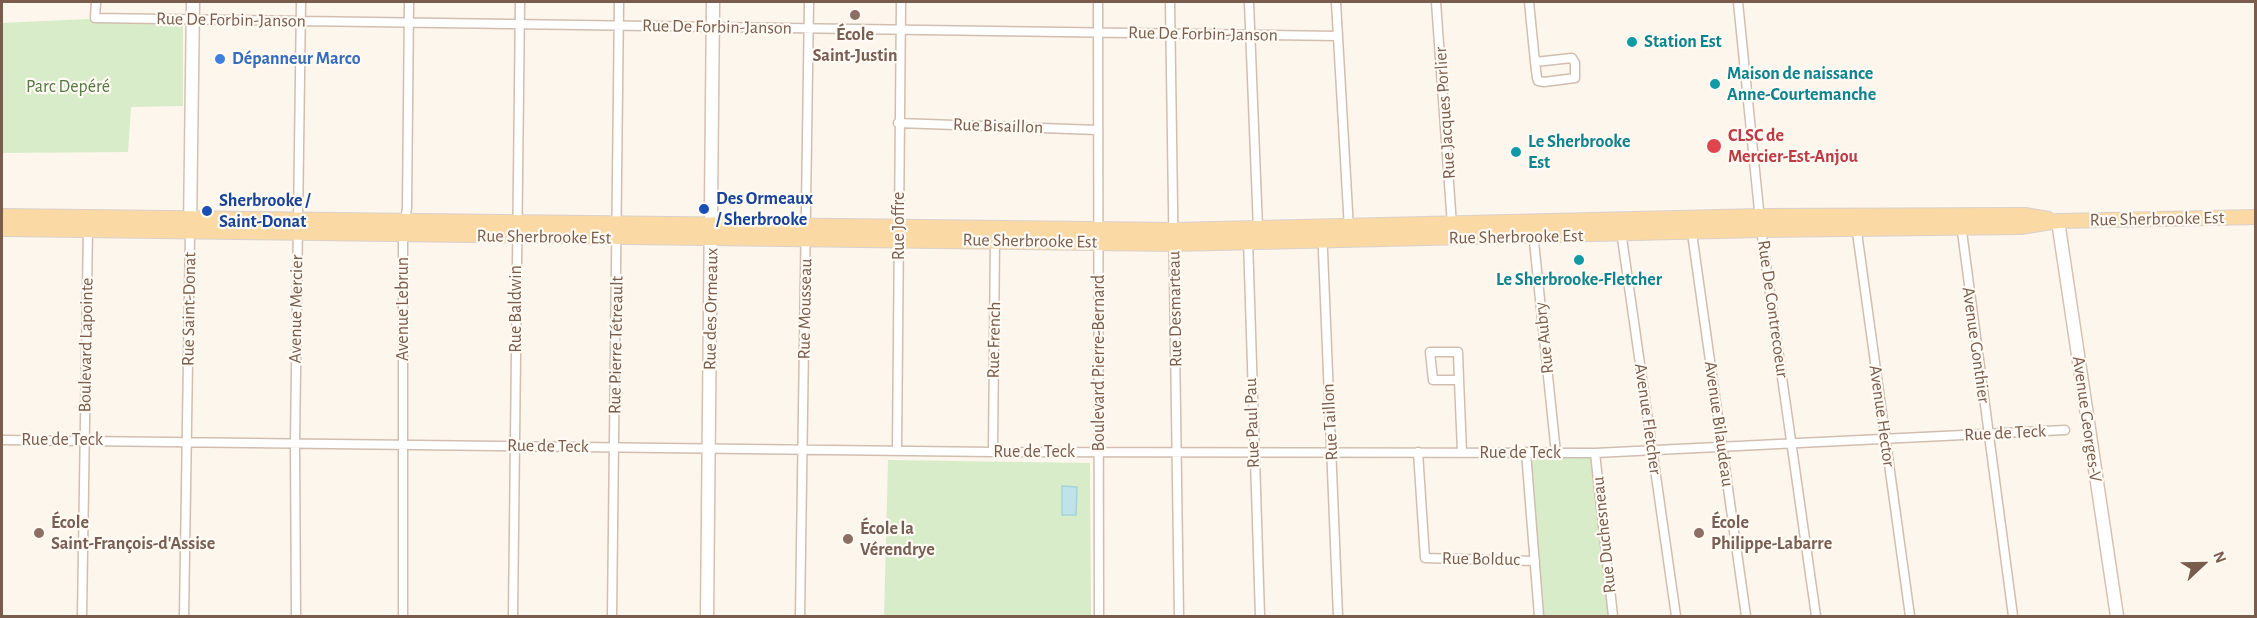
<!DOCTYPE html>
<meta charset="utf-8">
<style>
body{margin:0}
#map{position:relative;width:2257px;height:618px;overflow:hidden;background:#fdf6ec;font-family:"Alegreya Sans",sans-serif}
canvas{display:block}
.frame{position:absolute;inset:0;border:3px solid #7a5c4d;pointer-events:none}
.north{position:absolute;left:2173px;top:534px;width:60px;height:60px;-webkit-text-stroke:4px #fffaf3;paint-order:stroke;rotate:68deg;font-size:16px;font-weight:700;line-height:24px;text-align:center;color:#7a5c4d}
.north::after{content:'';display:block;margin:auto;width:21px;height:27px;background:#7a5c4d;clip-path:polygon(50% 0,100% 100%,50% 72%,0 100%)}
</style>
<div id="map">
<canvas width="2257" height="618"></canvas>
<div class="frame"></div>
<div class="north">N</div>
</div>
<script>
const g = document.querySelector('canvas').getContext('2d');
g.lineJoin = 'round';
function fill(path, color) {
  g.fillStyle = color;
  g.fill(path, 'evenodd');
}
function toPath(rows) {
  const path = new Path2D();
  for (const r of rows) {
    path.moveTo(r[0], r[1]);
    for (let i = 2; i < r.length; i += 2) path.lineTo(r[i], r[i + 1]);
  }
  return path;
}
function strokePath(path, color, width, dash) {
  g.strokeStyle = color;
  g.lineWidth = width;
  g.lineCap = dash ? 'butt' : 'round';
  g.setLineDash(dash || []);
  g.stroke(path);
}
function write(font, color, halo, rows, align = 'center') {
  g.font = font + ' "Alegreya Sans",sans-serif';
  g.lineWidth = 4.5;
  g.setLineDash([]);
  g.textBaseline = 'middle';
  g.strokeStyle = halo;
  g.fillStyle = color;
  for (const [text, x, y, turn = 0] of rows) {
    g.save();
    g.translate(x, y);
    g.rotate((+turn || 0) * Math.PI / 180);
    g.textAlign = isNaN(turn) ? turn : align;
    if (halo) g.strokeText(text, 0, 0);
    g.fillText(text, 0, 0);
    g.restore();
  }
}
fill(toPath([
 [87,19,183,21,183,106,131,107,128,152,2,153,2,23],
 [1526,452,1595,453,1613,616,1539,616],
 [888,460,1090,463,1091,616,884,616]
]), '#d8ecc9');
const water = toPath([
 [1062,486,1077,487,1076,515,1062,515,1062,486]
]);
fill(water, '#bfe3e8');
strokePath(water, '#a5d3da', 1.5);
const street = toPath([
 [96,2,95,18,1338,36],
 [1098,2,1099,616],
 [1170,2,1179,616],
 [1249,2,1258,229],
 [1336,2,1349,229],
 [1436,2,1452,225],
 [1529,2,1535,62,1537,78,1538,81,1544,82,1575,78,1575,63,1572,58,1535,62],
 [1738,2,1761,230,1816,616],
 [898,123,1098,130],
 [1690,219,1746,616],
 [1961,224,2013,616],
 [1856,225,1910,616],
 [1322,227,1338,616],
 [1621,231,1676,616],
 [1533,232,1556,453],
 [1248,239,1260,616],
 [1459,380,1433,380,1430,352,1458,352,1459,380,1462,452],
 [2,440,993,452,1595,453,2065,430],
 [897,450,901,2],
 [993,452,995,237],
 [1418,452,1425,558,1535,561],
 [1526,452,1539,616],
 [1595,453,1613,616],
 [82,616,88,227],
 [184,616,190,232],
 [296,616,295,443,301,2],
 [403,616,403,234,407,208,409,2],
 [513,616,520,2],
 [612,616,619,2],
 [800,616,809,2]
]);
const secondary = toPath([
 [2058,221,2117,616],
 [190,228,193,2],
 [707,616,713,2]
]);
const primary = toPath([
 [2,216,1173,230,1760,216,2025,215,2048,219],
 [2,229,1174,244,1761,230,2021,227,2058,221,2256,217]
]);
strokePath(street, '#d1beb0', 11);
strokePath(secondary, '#d6c0b0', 15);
strokePath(primary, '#dad1cd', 16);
strokePath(street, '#fff', 8);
strokePath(secondary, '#fff', 12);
strokePath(primary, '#fbd9a5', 14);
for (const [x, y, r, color] of [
 [855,15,6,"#8d6e63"],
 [1632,42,6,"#0f9aa8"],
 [220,59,6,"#3f7fe0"],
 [1715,84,6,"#0f9aa8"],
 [1714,146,8,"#e0444e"],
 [1516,152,6,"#0f9aa8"],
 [704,209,6,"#1a4fb4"],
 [207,211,6,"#1a4fb4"],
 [1579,260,6,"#0f9aa8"],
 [39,533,6,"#8d6e63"],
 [1699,533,6,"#8d6e63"],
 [848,539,6,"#8d6e63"]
]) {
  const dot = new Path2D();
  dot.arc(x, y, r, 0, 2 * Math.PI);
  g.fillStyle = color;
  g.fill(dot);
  strokePath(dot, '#fffaf3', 2);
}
write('18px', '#7a5c4d', '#fffaf3', [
 ["Rue De Forbin-Janson",231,20,1],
 ["Rue De Forbin-Janson",717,27,1],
 ["Rue De Forbin-Janson",1203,34,1],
 ["Rue Jacques Porlier",1445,113,-94],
 ["Rue Bisaillon",998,126,2],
 ["Rue Sherbrooke Est",2157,219,-1],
 ["Rue Joffre",899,226,-90],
 ["Rue Sherbrooke Est",544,237,1],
 ["Rue Sherbrooke Est",1516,237,-1],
 ["Rue Sherbrooke Est",1030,241,1],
 ["Rue Saint-Donat",189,309,-89],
 ["Avenue Mercier",296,309,-89],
 ["Avenue Lebrun",403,309,-90],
 ["Rue Baldwin",516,309,-90],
 ["Rue des Ormeaux",711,309,-89],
 ["Rue Mousseau",805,309,-89],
 ["Rue Desmarteau",1175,309,-91],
 ["Rue De Contrecoeur",1773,309,82],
 ["Rue Aubry",1544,338,-96],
 ["Rue French",994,340,-89],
 ["Boulevard Lapointe",86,345,-89],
 ["Rue Pierre Tétreault",616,345,-89],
 ["Avenue Gonthier",1976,345,82],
 ["Boulevard Pierre-Bernard",1099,363,-90],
 ["Avenue Hector",1882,416,82],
 ["Avenue Fletcher",1648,419,82],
 ["Avenue Georges-V",2087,419,82],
 ["Rue Taillon",1330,422,-93],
 ["Rue Paul Pau",1252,423,-92],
 ["Avenue Bilaudeau",1719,424,82],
 ["Rue de Teck",2005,433,-3],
 ["Rue de Teck",62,440],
 ["Rue de Teck",548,446,1],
 ["Rue de Teck",1034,452],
 ["Rue de Teck",1520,453],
 ["Rue Duchesneau",1604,535,-96],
 ["Rue Bolduc",1481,559,1]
]);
write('bold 18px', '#785e54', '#fffaf3', [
 ["École",855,35,"center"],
 ["Saint-Justin",855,56,"center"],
 ["École",51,523],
 ["Saint-François-d'Assise",51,544],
 ["École",1711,523],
 ["Philippe-Labarre",1711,544],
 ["École la",860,529],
 ["Vérendrye",860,550]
], 'left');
write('bold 18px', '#0d838f', '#fffaf3', [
 ["Station Est",1644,42],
 ["Maison de naissance",1727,74],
 ["Anne-Courtemanche",1727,95],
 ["Le Sherbrooke",1528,142],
 ["Est",1528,163],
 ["Le Sherbrooke-Fletcher",1579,280,"center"]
], 'left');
write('bold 18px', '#366cbe', '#fffaf3', [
 ["Dépanneur Marco",232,59]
], 'left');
write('18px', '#537a41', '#fffaf3', [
 ["Parc Depéré",68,87]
]);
write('bold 18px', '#be3a42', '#fffaf3', [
 ["CLSC de",1728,136],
 ["Mercier-Est-Anjou",1728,157]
], 'left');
write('bold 18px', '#164399', '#fffaf3', [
 ["Des Ormeaux",716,199],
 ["/ Sherbrooke",716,220],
 ["Sherbrooke /",219,201],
 ["Saint-Donat",219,222]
], 'left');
</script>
